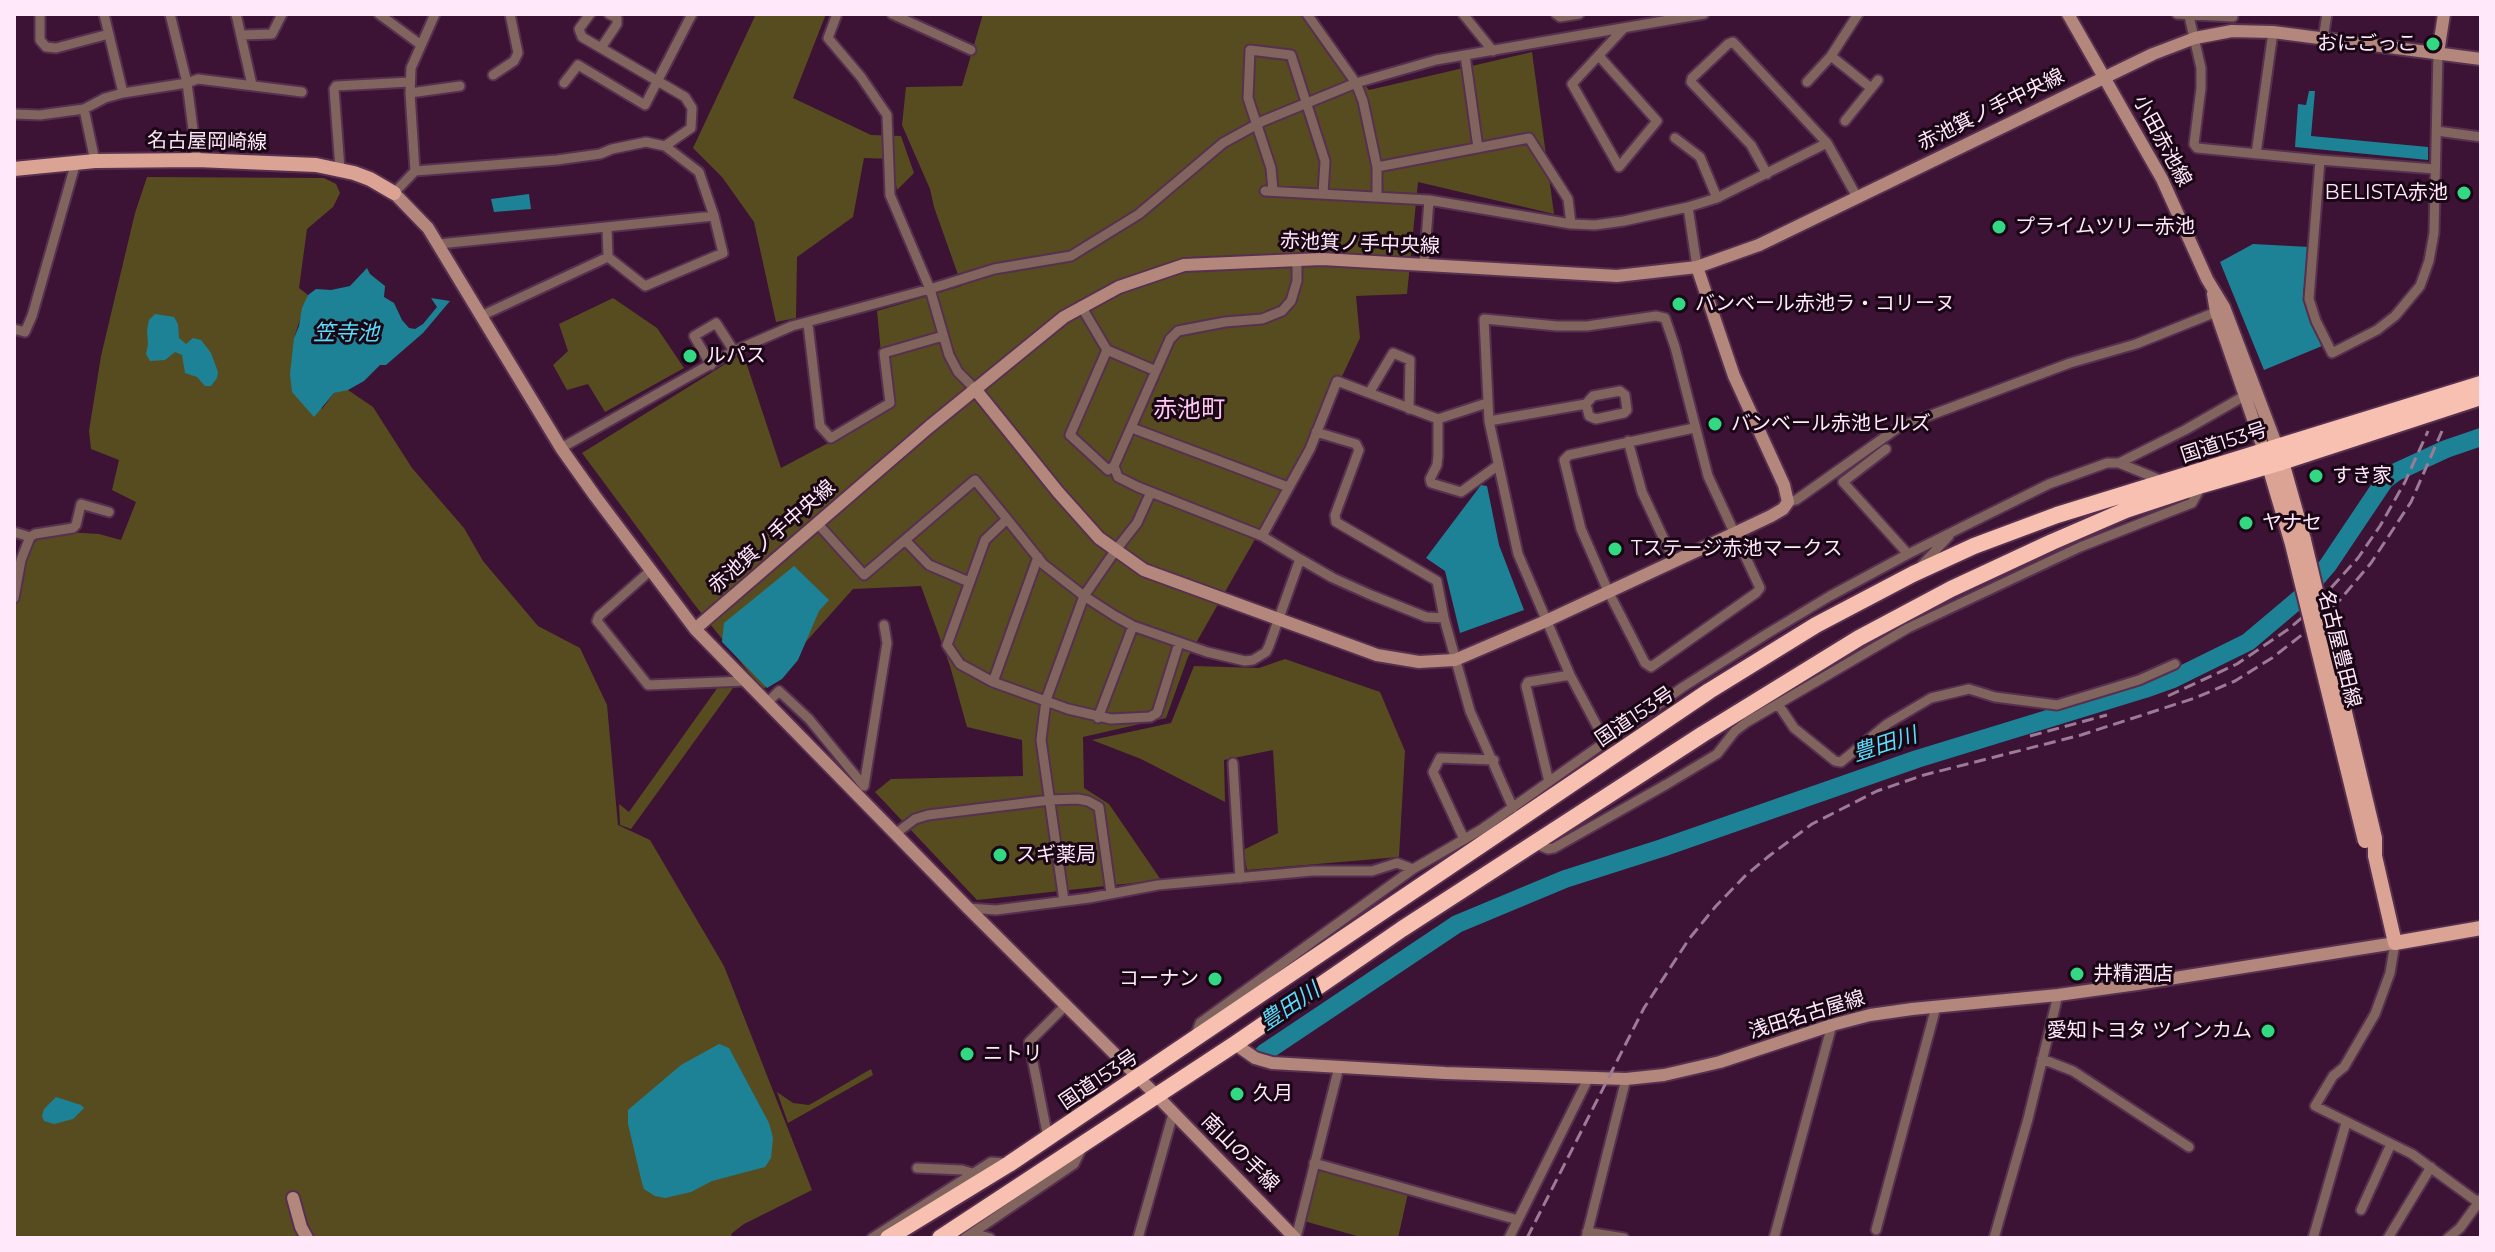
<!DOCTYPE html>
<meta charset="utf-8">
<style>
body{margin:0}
#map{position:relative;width:2495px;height:1252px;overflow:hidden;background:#3c1235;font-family:Montserrat,sans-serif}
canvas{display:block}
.frame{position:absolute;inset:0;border:16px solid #ffe8f9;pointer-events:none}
</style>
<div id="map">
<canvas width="2495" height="1252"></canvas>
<div class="frame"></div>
</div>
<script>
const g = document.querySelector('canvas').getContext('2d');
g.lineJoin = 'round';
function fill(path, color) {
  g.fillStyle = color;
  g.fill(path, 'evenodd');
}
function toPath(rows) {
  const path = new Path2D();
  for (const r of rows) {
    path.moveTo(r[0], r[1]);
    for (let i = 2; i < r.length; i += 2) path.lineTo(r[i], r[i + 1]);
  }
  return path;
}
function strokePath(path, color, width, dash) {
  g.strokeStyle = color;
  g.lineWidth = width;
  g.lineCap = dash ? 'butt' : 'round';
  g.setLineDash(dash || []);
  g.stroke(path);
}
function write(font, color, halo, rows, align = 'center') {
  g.font = font + ' Montserrat,"Noto Sans JP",sans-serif';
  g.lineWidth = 6;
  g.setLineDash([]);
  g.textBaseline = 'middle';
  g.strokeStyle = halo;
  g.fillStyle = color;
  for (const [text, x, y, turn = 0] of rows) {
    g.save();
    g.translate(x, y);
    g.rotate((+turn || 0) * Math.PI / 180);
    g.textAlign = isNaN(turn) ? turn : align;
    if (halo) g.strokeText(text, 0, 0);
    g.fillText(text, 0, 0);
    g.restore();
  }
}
fill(toPath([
 [756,14,826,14,793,98,871,135,901,136,914,173,897,190,891,159,864,158,853,217,797,257,796,318,776,322,754,222,722,177,693,148],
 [983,14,1298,14,1301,15,1369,90,1532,52,1554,214,1418,182,1407,294,1356,296,1360,338,1316,432,1188,657,1166,718,1083,737,1084,788,1109,804,1161,880,977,900,875,792,891,779,1023,776,1022,740,967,727,950,666,921,586,853,589,763,690,694,604,582,453,743,353,781,468,830,442,886,406,877,311,962,286,934,207,930,189,902,125,906,87,962,86],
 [147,177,324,178,336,184,340,193,333,207,307,229,299,288,308,295,294,338,322,409,334,393,343,390,348,390,373,407,412,468,464,528,483,561,538,626,580,648,607,705,618,825,650,840,724,966,812,1190,744,1224,731,1234,733,1238,14,1238,14,606,30,547,40,537,66,532,99,534,121,540,136,502,112,490,119,460,91,449,89,431,101,356,135,213],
 [613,298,657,328,684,368,605,412,588,384,567,390,553,365,568,351,559,324],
 [1285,659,1380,692,1405,751,1399,857,1247,870,1243,850,1278,833,1273,750,1224,760,1225,802,1141,759,1092,740,1171,723,1194,666,1259,668],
 [718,687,733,688,631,829,620,825,619,804,629,812],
 [871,1069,873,1075,788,1123,777,1092,793,1103,809,1105],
 [1320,1169,1408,1193,1398,1238,1364,1238,1304,1221,1317,1171]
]), '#574c1f');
fill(toPath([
 [2309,91,2315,91,2311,136,2428,147,2428,160,2295,147,2298,104,2306,105],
 [529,194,531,209,494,212,491,199],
 [2253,244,2310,247,2303,293,2322,346,2264,370,2220,262],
 [367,268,370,274,385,286,384,297,394,303,402,320,409,328,415,329,423,324,437,307,431,298,450,301,423,333,386,365,380,365,364,381,348,390,334,393,314,417,292,392,290,374,294,338,299,326,302,308,308,295,316,289,331,290,350,286],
 [155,314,174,317,178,324,179,338,186,344,193,338,201,340,211,353,218,372,217,378,211,386,205,386,197,377,185,373,182,355,175,352,165,360,150,361,146,354,148,344,147,330,149,320],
 [1481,485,1487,486,1499,545,1524,610,1460,633,1445,571,1426,558],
 [794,566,829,600,819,611,798,660,782,679,767,688,722,642,724,623],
 [719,1044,729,1048,769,1123,773,1138,771,1158,765,1167,712,1181,691,1192,665,1198,655,1196,644,1189,642,1183,628,1124,628,1110,681,1065],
 [56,1097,81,1105,84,1108,73,1119,54,1124,44,1121,42,1116,44,1109]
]), '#1e8296');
strokePath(toPath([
 [1264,1053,1457,924,1565,879,1662,848,1917,759,2145,689,2173,679,2248,642,2299,599,2328,565,2385,480,2396,472,2446,449,2481,437]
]), '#1e8296', 18);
const street = toPath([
 [40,14,40,40,46,47,56,48,109,34],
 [104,14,123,93],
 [170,14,187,83,197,160],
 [236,14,252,85],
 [379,14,421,45],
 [837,14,828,38,861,77,887,115,890,195,930,289,949,355,958,372,975,389],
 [892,14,971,50],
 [1307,14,1356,83,1363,101,1377,167,1377,197],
 [1463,14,1493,51],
 [1556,14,1560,17,1579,14],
 [2177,14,2233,17],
 [2189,16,2201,68,2201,88,2194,144,2197,148,2320,160],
 [242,35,272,34,282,14],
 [2323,39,2327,14],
 [601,48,617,24,617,18,609,14],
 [1465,55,1478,148],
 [1599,56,1657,121,1619,167,1572,84,1624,28],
 [1831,56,1871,88],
 [493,75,514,61,518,53,510,14],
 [1807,82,1831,56,1858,14],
 [564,83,578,65,645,105,692,14],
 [410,93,460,86],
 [84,109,95,161],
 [14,114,40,115,84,109,105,98,123,93,187,83,198,79,302,92],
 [1845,121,1878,80],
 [2437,131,2481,137],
 [1675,138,1700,157,1717,198],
 [2256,154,2273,32],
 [1377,167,1529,138,1568,199,1571,224],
 [340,169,334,89,336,86,410,82],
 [2435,169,2320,160,2309,299,2316,321,2332,353,2377,330,2395,316,2420,286,2429,261,2434,233,2438,53],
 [415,171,410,93,411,68,435,14],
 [1767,174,1751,145,1691,82,1692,78,1728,44,1733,42,1827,143],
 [1265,191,1429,200],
 [1273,191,1271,168,1248,98,1250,50,1291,55,1325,161,1323,194],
 [394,193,415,171,557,160,600,154,612,149,646,142,665,146,691,128,692,108,685,97,582,37,579,29,590,14],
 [1688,207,1697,267],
 [607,228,608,257],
 [439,244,714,216],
 [1297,260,1297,281,1291,301,1282,311,1262,319,1225,322,1178,331,1170,339,1114,466,1118,477,1138,487,1262,536,1310,449,1337,381,1438,419,1487,403],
 [1424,266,1429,200,1571,224,1595,225,1624,221,1688,207,1717,198,1827,143,1857,197],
 [1081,306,1107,350,1156,371],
 [481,316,608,257,645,286,723,253,714,216,699,172,665,146],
 [808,324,820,426,831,438,890,403,884,353,943,336],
 [14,329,25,332,32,316,76,162],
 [1107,350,1070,435,1108,470,1114,466],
 [711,365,694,336,716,323,734,351],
 [1369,393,1393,353,1410,360,1409,409],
 [1438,419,1438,456,1437,465,1430,479,1431,483,1461,492,1497,466],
 [1489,421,1586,404,1593,396,1620,391,1625,395,1627,410,1624,413,1596,419,1589,416,1586,404],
 [1132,428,1288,487],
 [1316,432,1356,444,1359,450,1335,515,1336,522,1437,581,1444,618,1470,711,1513,808],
 [1628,441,1642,492,1674,561],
 [561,448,734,351,792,326,930,289,994,269,1071,256,1139,214,1223,143,1263,121,1356,83,1436,60,1704,14],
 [1886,449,1843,482,1908,554],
 [2119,463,2185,430,2246,395],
 [1788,502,1796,500,1899,427,2070,363,2136,344,2216,312],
 [818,524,864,575,975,480,1007,519],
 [14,532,30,537,35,534,73,528,76,525,81,504,109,512],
 [905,540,929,565,969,582],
 [1300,559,1333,578,1371,595,1426,617,1444,618],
 [1921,566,1949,536],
 [650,571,599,616,597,621,648,685,745,681],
 [14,598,21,560,30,537],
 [1179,643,1157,713,1150,717,1111,719,1068,709,993,682,960,664,947,645,985,540,1007,519,1043,564,1084,596,1115,616,1133,626,1207,652,1245,661,1253,660,1266,652,1269,646,1300,559,1262,536],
 [993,682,1038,557],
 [767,703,779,691,809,719,864,786],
 [1778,704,1794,728,1835,761,1841,762,1887,724,1931,698,1969,689,1995,697,2057,705,2139,680,2175,664],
 [1098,718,1133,626],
 [1605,741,1570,675,1518,554,1489,421,1484,319,1557,326,1587,326,1656,316,1665,318,1675,347,1708,476,1760,588,1756,593,1651,667,1645,663,1608,591,1581,529,1564,460,1569,455,1694,428],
 [1233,763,1240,878],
 [1549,782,1526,686,1528,682,1570,675],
 [864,786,887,643,884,625],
 [895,834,915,819,928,815,1050,800,1078,799,1088,801,1099,807,1111,893],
 [1464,839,1433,772,1440,758,1494,760],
 [1534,843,1548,849,1554,848,1667,784,1717,754,1735,731,1747,722,1908,628,2080,547,2192,503,2201,487],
 [1064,901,1041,740,1046,700,1084,596,1115,551,1137,523,1151,492],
 [968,908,996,910,1089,898,1158,885,1313,871,1372,871,1397,863,1413,869,1482,829,1683,687,1765,635,1830,596,1908,554,2049,484,2107,463,2119,463,2163,481],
 [2395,943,2390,973,2375,1014,2344,1067,2333,1076,2315,1106,2412,1154,2479,1203],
 [1196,1034,1200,1023,1413,869],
 [2042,1059,2073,1071,2189,1147],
 [1048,1138,1029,1042,1065,1006],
 [1314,1163,1518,1220],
 [917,1168,962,1170,972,1173],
 [2361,1210,2391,1144],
 [1876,1230,1936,1007],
 [1587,1232,1624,1238],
 [973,1233,990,1238],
 [872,1238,991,1162,1006,1163],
 [965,1238,1074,1164,1082,1148],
 [1138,1238,1173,1114],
 [1296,1238,1339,1067],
 [1509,1238,1588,1079],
 [1586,1238,1626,1079],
 [1774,1238,1832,1025],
 [1994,1238,2028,1119,2058,995],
 [2313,1238,2346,1123],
 [2388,1238,2431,1167],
 [2448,1238,2460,1228,2481,1199]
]);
const secondary = toPath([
 [2068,14,2162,179,2207,279,2224,307,2279,452],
 [2438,53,2444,14],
 [394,193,428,228,561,448,595,496,695,629,968,908,1157,1096,1295,1238],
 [2213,294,2216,312,2264,451],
 [975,389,1058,492,1099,538,1144,570,1377,655,1419,662,1455,660,1546,621,1735,533,1771,516,1783,509,1788,502,1784,485,1734,376,1697,267],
 [695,629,929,427,1064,317,1119,287,1184,265,1322,259,1617,276,1697,267,1759,245,2153,54,2195,38,2232,31,2273,32,2481,59],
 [1235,1044,1255,1058,1272,1063,1445,1073,1626,1079,1664,1075,1720,1062,1832,1025,1870,1015,1912,1009,2058,995,2137,984,2395,943],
 [293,1198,301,1227,307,1238]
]);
const primary = toPath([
 [14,169,95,161,197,160,316,165,354,173,370,179,394,193],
 [2266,456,2292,544],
 [2282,462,2304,540],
 [2375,838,2375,856,2395,943,2481,928]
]);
const highway = toPath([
 [888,1238,1009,1164,1709,691,1816,625,1913,574,1974,546,2057,515,2481,384],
 [940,1238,1235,1044,1402,929,1703,734,1859,638,1951,589,2052,542,2126,510,2202,485,2282,462,2481,397]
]);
strokePath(street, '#573050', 13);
strokePath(secondary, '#573050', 16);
strokePath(primary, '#573050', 18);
strokePath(highway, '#573050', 20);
strokePath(street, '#80645d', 9);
strokePath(secondary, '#b3877c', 12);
strokePath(primary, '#dba394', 14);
strokePath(highway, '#f7c0b1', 16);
strokePath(toPath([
 [2168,696,2237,664,2290,628,2312,609,2358,558,2380,526,2405,482,2428,431],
 [2030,736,2107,715],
 [1527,1238,1644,1008,1689,939,1716,906,1746,875,1769,856,1812,824,1877,791,1924,775,2081,735,2195,698,2235,681,2272,658,2316,624,2339,601,2371,563,2411,502,2442,431]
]), '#9b7b95', 3, [12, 6]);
const primaryBridge = toPath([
 [2304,540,2375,838],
 [2292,544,2365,841]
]);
strokePath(primaryBridge, '#573050', 18, []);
strokePath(primaryBridge, '#dba394', 14);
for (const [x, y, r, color] of [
 [2433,44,8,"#32d882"],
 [2464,193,8,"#32d882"],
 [1999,227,8,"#32d882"],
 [1679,304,8,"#32d882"],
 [690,356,8,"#32d882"],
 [1715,424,8,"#32d882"],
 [2316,476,8,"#32d882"],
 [2246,523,8,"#32d882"],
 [1615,549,8,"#32d882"],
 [1000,855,8,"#32d882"],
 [2077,974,8,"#32d882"],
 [1215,979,8,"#32d882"],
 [2268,1031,8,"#32d882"],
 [967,1054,8,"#32d882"],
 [1237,1094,8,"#32d882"]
]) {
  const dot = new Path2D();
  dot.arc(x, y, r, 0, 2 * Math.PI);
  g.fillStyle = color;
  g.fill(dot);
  strokePath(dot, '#190715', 3);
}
write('20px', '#ffe8f9', '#190715', [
 ["おにごっこ",2417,44,"right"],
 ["BELISTA赤池",2448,193,"right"],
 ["プライムツリー赤池",2015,227],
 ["バンベール赤池ラ・コリーヌ",1695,304],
 ["ルパス",706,356],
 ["バンベール赤池ヒルズ",1731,424],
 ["すき家",2332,476],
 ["ヤナセ",2262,523],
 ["Tステージ赤池マークス",1631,549],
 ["スギ薬局",1016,855],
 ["井精酒店",2093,974],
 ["コーナン",1199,979,"right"],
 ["愛知トヨタ ツインカム",2252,1031,"right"],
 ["ニトリ",983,1054],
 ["久月",1253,1094]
], 'left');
write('20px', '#ffe8f9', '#190715', [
 ["赤池箕ノ手中央線",1991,110,-26],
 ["小田赤池線",2162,141,62],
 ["名古屋岡崎線",207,142,1],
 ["赤池箕ノ手中央線",1360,244,2],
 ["国道153号",2224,443,-18],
 ["赤池箕ノ手中央線",772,537,-41],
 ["名古屋豊田線",2339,649,76],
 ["国道153号",1635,717,-34],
 ["浅田名古屋線",1807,1015,-17],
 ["国道153号",1099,1080,-34],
 ["南山の手線",1240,1153,45]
]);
write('italic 22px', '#58ddfa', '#190715', [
 ["笠寺池",346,334],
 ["豊田川",1885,745,-18],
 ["豊田川",1290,1007,-34]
]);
write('24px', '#ffc7f2', '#190715', [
 ["赤池町",1189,410]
]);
</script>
